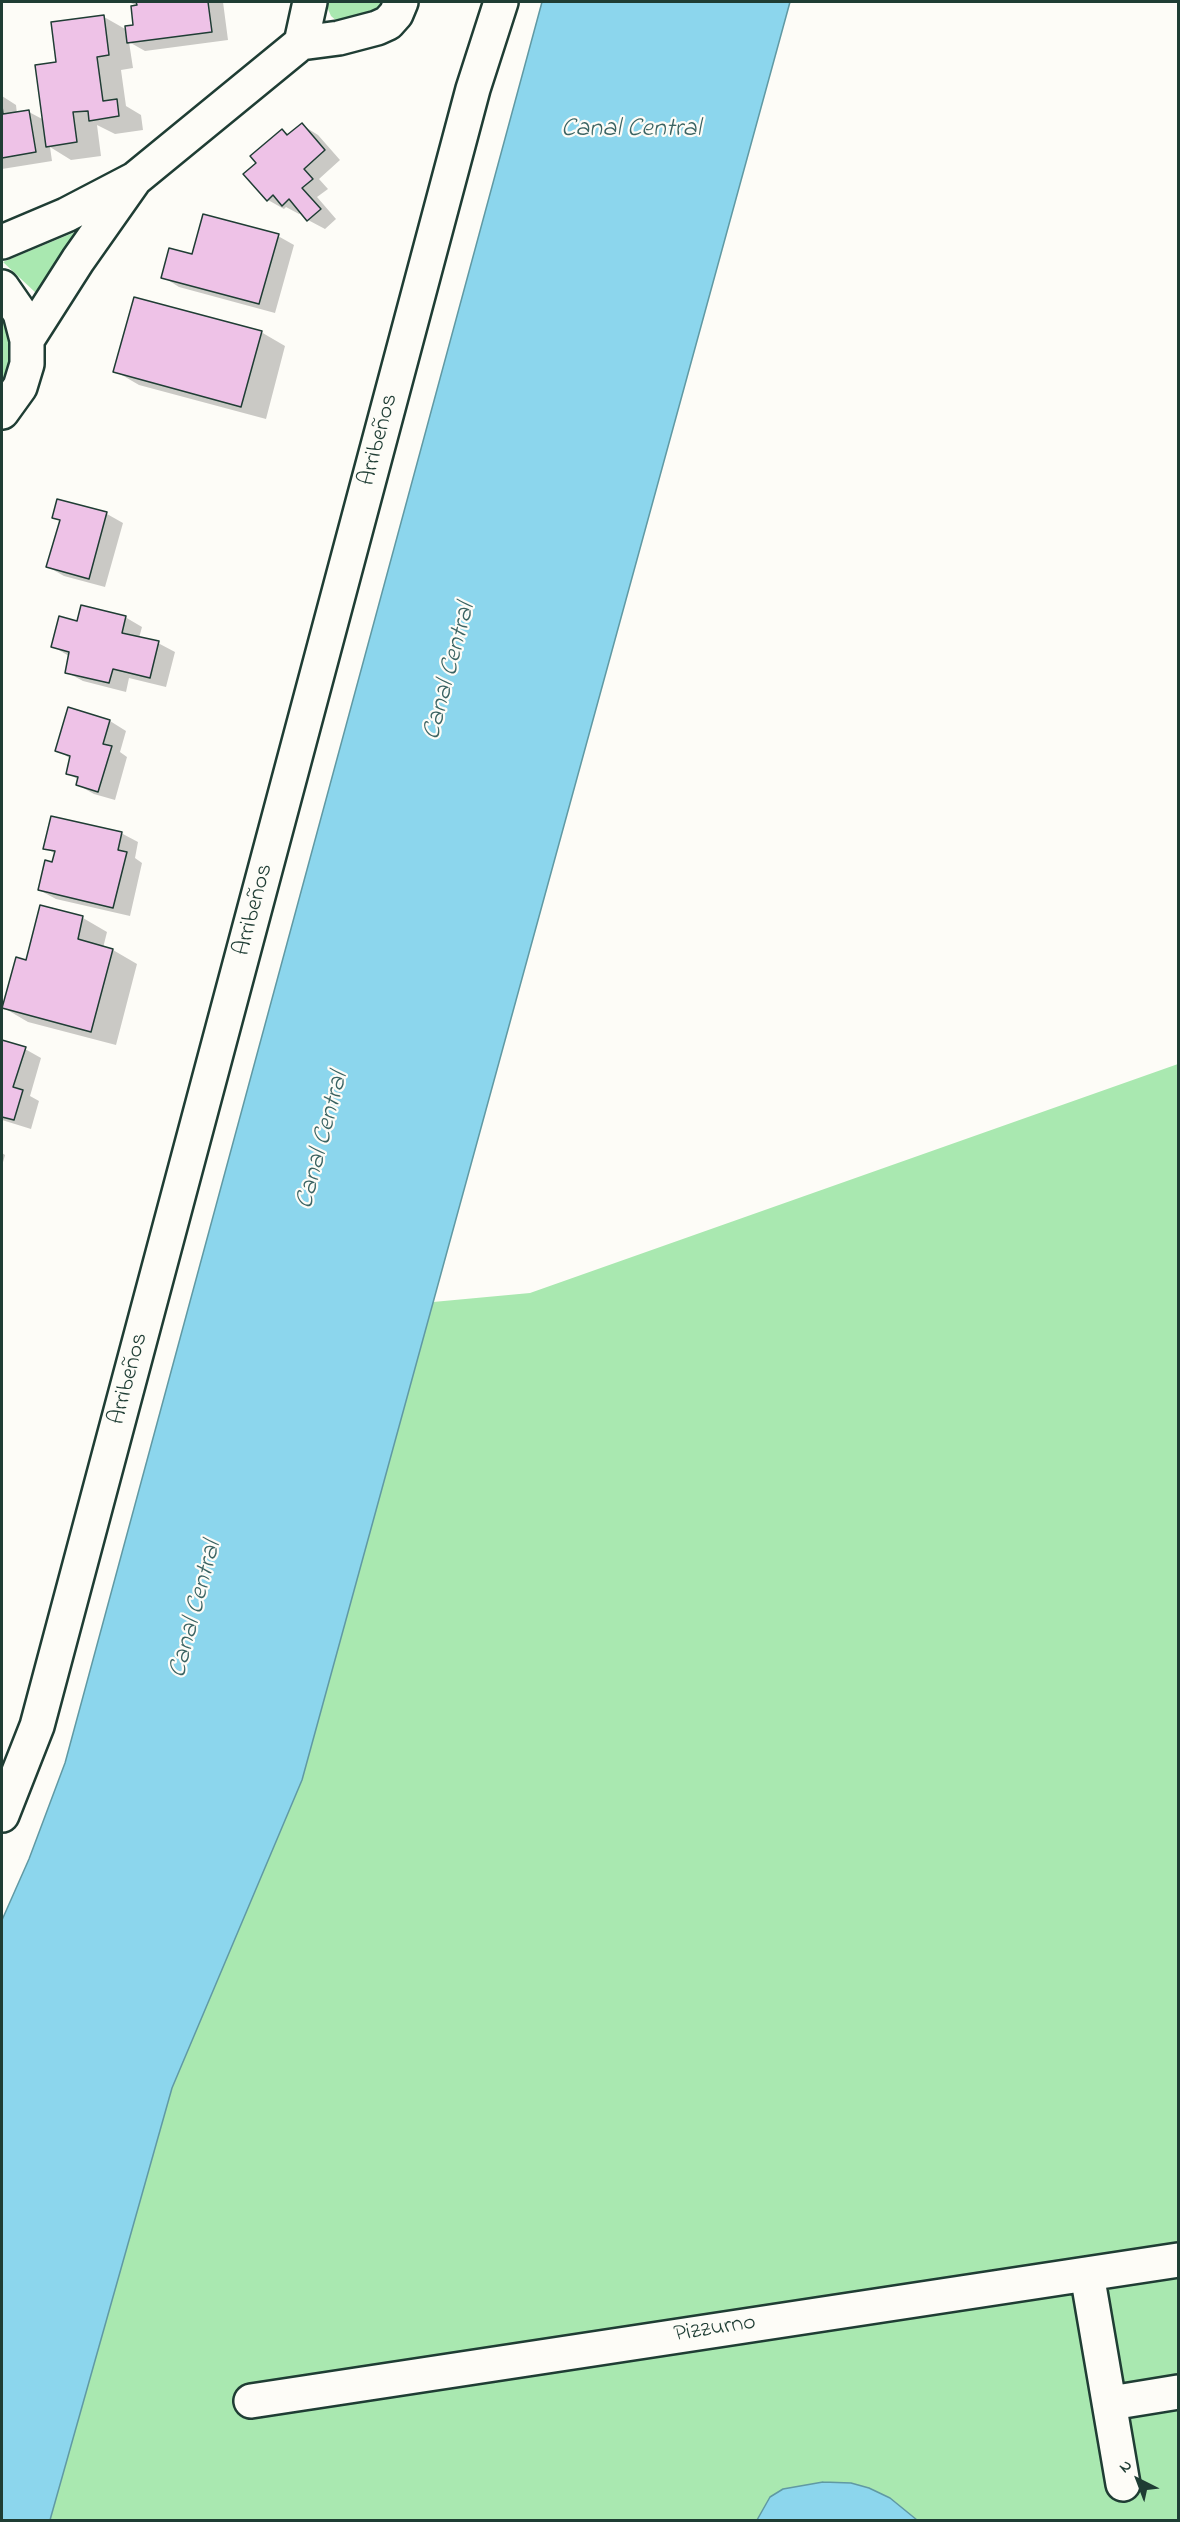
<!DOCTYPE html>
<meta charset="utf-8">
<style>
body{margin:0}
#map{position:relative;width:1180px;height:2522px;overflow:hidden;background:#fdfcf7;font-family:"Indie Flower",sans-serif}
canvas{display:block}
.frame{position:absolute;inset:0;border:3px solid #1f3d34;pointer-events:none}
.north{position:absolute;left:1108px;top:2450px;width:60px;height:60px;-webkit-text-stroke:4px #fdfcf7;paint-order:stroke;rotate:318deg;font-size:16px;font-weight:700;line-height:24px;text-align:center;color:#1f3d34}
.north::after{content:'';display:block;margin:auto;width:21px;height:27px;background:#1f3d34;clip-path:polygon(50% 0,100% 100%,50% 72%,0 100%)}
</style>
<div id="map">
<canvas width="1180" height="2522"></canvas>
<div class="frame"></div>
<div class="north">N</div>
</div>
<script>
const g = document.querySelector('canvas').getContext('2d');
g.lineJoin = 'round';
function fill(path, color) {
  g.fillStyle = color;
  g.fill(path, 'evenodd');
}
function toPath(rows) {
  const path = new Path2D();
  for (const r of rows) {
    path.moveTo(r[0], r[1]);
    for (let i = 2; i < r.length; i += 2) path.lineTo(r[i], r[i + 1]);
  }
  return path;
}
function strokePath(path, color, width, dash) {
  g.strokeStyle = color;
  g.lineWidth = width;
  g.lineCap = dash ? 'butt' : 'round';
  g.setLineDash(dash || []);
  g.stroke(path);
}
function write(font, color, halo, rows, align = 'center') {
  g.font = font + ' "Indie Flower",sans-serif';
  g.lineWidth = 4.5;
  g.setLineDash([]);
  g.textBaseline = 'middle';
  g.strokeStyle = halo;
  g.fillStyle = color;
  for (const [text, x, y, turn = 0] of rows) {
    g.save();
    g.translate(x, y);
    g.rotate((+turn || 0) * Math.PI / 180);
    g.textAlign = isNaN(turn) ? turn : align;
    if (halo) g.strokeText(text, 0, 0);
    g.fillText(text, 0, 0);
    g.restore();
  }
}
fill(toPath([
 [325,2,388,2,383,13,339,23,331,16],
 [87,227,37,294,3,262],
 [2,302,21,344,2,401],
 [1178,1064,1178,2520,50,2520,172,2088,302,1780,433,1302,530,1293]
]), '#a9e8b0');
const water = toPath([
 [542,2,790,2,302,1780,172,2088,50,2520,2,2520,2,1920,29,1859,65,1763,542,2],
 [823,2482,851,2483,869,2488,890,2498,917,2520,757,2520,770,2497,783,2489,823,2482]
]);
fill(water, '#8cd6ed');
strokePath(water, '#6099a3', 1.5);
fill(toPath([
 [129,2,223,2,228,40,145,51,129,42,133,68,121,70,126,106,141,115,143,130,115,134,97,125,101,156,71,160,50,147,52,161,2,169,2,96,16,105,17,114,29,112,44,120,57,64,104,17,127,30,135,26,137,6],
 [302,125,318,135,340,160,319,179,328,189,317,197,336,219,325,229,308,220,302,212,299,214,286,207,284,209,268,200,259,163,282,130,290,135],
 [278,236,294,245,275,313,179,287,163,277,193,256],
 [261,332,285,346,266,419,139,385,115,371],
 [58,501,107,514,123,523,105,587,64,576,48,567,61,521,54,517],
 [125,617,142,627,139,638,158,643,175,652,166,687,129,678,126,692,83,681,66,672,69,656,52,646,78,623],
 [69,709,110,721,126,731,120,752,127,757,115,800,94,794,78,785,79,780,67,773,71,759,57,750],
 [121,833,138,842,135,858,142,863,130,916,56,899,39,890,56,854,45,848],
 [41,907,83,918,107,932,103,948,113,950,137,964,116,1045,28,1022,4,1008,27,962],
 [2,1042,25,1049,41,1058,30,1096,39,1101,31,1129,2,1120],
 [2,1153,5,1155,2,1166]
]), '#0003');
const building = toPath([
 [136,2,208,2,212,32,127,43,125,26,133,25,131,6,137,5,136,2],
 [104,15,109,55,97,57,103,101,117,99,119,116,89,121,88,111,73,112,77,142,46,147,35,65,56,62,51,22,104,15],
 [2,106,3,114,29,110,36,152,2,158,2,106],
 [302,123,325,150,304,169,313,179,302,188,321,209,307,221,289,199,282,206,273,195,267,201,243,174,256,163,250,156,282,129,287,135,302,123],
 [203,214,279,234,259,304,161,278,169,248,192,254,203,214],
 [134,297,262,331,241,407,113,372,134,297],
 [57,499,107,512,89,579,46,567,60,520,52,518,57,499],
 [81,605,126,616,122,633,159,641,150,678,113,669,109,683,65,673,69,652,51,647,59,616,77,621,81,605],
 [68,707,110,720,103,744,112,746,98,792,76,785,78,777,66,774,70,756,55,751,68,707],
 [51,816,122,832,118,850,127,852,113,908,38,890,45,860,52,862,55,851,43,849,51,816],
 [40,905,83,916,78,939,113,949,91,1032,2,1008,16,957,26,960,40,905],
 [2,1040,26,1047,13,1087,23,1090,14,1120,2,1117,2,1040]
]);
fill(building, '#eec2e7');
strokePath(building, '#1f3d34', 1.5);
const street = toPath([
 [310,2,301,43,339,38,377,28,388,23,396,14,401,2],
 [135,179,301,43],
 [2,242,66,215,135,179,78,260,27,340],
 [2,287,20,313,27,340,27,364,20,387,2,412],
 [2,1815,37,1726,473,89,501,2],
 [1087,2274,1123,2484],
 [251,2401,1178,2260],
 [1111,2403,1178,2392]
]);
strokePath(street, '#1f3d34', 38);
strokePath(street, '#fdfcf7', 33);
write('24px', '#1f3d34', '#fdfcf7', [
 ["Arribeños",380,440,-75],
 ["Arribeños",255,910,-75],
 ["Arribeños",130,1379,-75],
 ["Pizzurno",715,2330,-9]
]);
write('italic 26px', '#3a6362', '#fdfcf7', [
 ["Canal Central",631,131],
 ["Canal Central",451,672,-75],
 ["Canal Central",324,1141,-75],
 ["Canal Central",197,1610,-75]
]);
</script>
